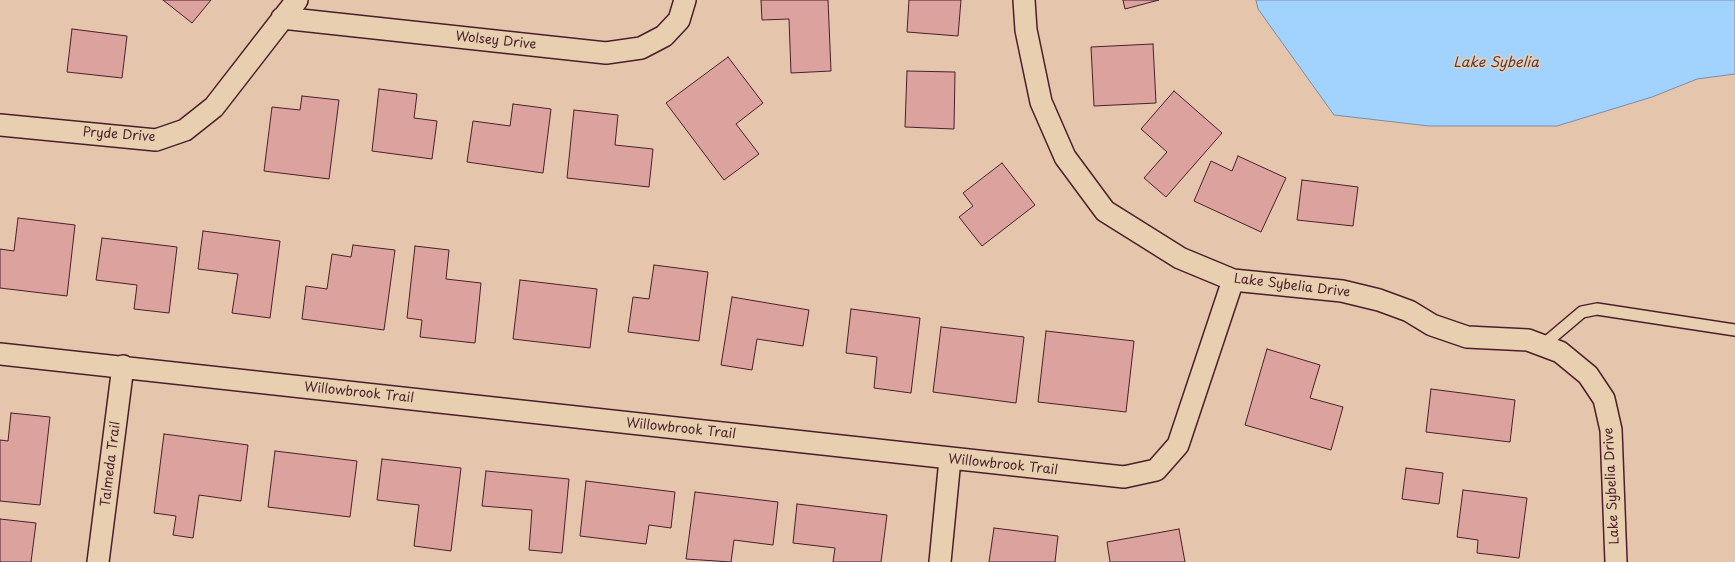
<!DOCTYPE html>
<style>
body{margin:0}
canvas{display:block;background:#e5c6ac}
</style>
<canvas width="1735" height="562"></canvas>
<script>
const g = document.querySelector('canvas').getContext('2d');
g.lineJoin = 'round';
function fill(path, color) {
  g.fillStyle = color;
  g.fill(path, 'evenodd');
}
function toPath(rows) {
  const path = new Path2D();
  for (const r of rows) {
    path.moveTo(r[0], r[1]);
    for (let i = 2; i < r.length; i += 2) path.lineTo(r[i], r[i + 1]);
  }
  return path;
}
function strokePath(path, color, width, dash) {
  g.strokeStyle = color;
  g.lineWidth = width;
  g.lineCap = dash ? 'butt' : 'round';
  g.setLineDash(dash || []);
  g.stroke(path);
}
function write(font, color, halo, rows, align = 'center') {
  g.font = font + ' "Playpen Sans",sans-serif';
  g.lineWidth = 3;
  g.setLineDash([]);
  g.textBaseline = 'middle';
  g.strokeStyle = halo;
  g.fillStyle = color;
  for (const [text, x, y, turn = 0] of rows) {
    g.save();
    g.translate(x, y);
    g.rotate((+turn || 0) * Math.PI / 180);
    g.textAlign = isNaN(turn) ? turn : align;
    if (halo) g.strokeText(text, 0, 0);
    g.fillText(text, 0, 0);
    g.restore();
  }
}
const water = toPath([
 [1256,0,1735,0,1735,74,1697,79,1652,97,1557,126,1429,126,1334,115,1258,9,1256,0]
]);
fill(water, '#a1d3fe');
strokePath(water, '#7e8baa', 1);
const building = toPath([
 [163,0,211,0,192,23,163,0],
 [761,0,828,0,831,71,791,73,789,19,762,20,761,0],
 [909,0,961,0,958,36,907,32,909,0],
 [1123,0,1159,0,1125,9,1123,0],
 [72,29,127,36,122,78,67,72,72,29],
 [1153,44,1156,103,1094,106,1091,47,1153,44],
 [728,57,763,103,736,124,759,154,724,180,666,103,728,57],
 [907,71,955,72,954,129,905,127,907,71],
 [379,89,417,94,414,118,437,121,432,159,372,151,379,89],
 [1174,91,1222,133,1166,197,1144,178,1167,152,1141,129,1174,91],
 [302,96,339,100,329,179,264,171,272,107,300,110,302,96],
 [513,104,551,109,543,173,467,162,473,121,510,126,513,104],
 [574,110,618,115,615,145,653,149,649,187,567,178,574,110],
 [1238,156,1286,178,1261,232,1194,201,1211,161,1232,171,1238,156],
 [1002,163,1035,205,982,246,959,217,973,206,963,193,1002,163],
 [1302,180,1358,187,1353,226,1297,220,1302,180],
 [18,218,75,225,67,296,0,288,0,249,14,251,18,218],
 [203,231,280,241,270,318,232,313,238,274,198,269,203,231],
 [102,238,177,247,169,313,134,309,137,285,96,280,102,238],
 [353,245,395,250,384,330,302,319,306,286,327,289,332,254,351,257,353,245],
 [415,246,449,250,446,279,481,283,475,343,420,337,422,320,407,318,415,246],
 [654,265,708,272,699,341,628,332,633,297,649,299,654,265],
 [520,280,597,289,590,348,513,339,520,280],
 [732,297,809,310,803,346,757,339,752,370,721,365,732,297],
 [851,309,920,318,911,393,874,388,877,357,846,353,851,309],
 [941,327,1024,337,1016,403,933,392,941,327],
 [1046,331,1134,341,1126,412,1038,402,1046,331],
 [1267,349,1320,365,1310,398,1343,407,1331,450,1245,425,1267,349],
 [1431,389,1515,400,1510,442,1426,432,1431,389],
 [11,413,50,417,40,505,0,501,0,440,8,441,11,413],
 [164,434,248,445,241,501,199,495,193,538,173,535,176,516,154,513,164,434],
 [275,451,357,461,350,517,268,507,275,451],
 [382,459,461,468,451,551,414,546,419,505,377,500,382,459],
 [1406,468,1443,473,1439,504,1402,499,1406,468],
 [486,471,569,479,562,553,529,550,532,510,482,506,486,471],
 [586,481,675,492,671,528,649,525,646,544,580,536,586,481],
 [1463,490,1527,498,1519,558,1477,553,1478,540,1457,537,1463,490],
 [695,492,778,502,773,545,734,540,731,562,686,559,695,492],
 [797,504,887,515,881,562,833,562,835,548,793,543,797,504],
 [0,519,36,523,31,562,0,562,0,519],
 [994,528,1058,536,1055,562,989,562,994,528],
 [1179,529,1185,562,1110,562,1107,542,1179,529]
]);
fill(building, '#dca29e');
strokePath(building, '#4a1f2b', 1);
const service = toPath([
 [1543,345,1582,312,1597,309,1735,330]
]);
const minor = toPath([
 [1024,0,1026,30,1041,102,1065,157,1105,211,1180,258,1233,280,1342,291,1379,300,1409,311,1432,325,1467,337,1528,340,1560,352,1588,375,1604,399,1611,430,1616,562],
 [282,18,606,53,641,48,664,36,679,20,685,0],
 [0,125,156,140,185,130,214,107,297,0],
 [0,354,1124,477,1156,470,1178,445,1233,280],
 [98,562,123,366],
 [940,562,950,459]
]);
strokePath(service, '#4a1f2b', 14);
strokePath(minor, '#4a1f2b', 24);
strokePath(service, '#e7cfaf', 11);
strokePath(minor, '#e7cfaf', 21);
write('13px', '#4a1f2b', '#e7cfaf', [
 ["Wolsey Drive",496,41,6],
 ["Pryde Drive",119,135,4],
 ["Lake Sybelia Drive",1292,286,7],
 ["Willowbrook Trail",359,393,6],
 ["Willowbrook Trail",681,429,6],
 ["Talmeda Trail",111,464,-83],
 ["Willowbrook Trail",1003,465,6],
 ["Lake Sybelia Drive",1612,486,-93]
]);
write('italic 14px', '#573a4b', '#e7cfaf', [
 ["Lake Sybelia",1496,63]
]);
</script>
